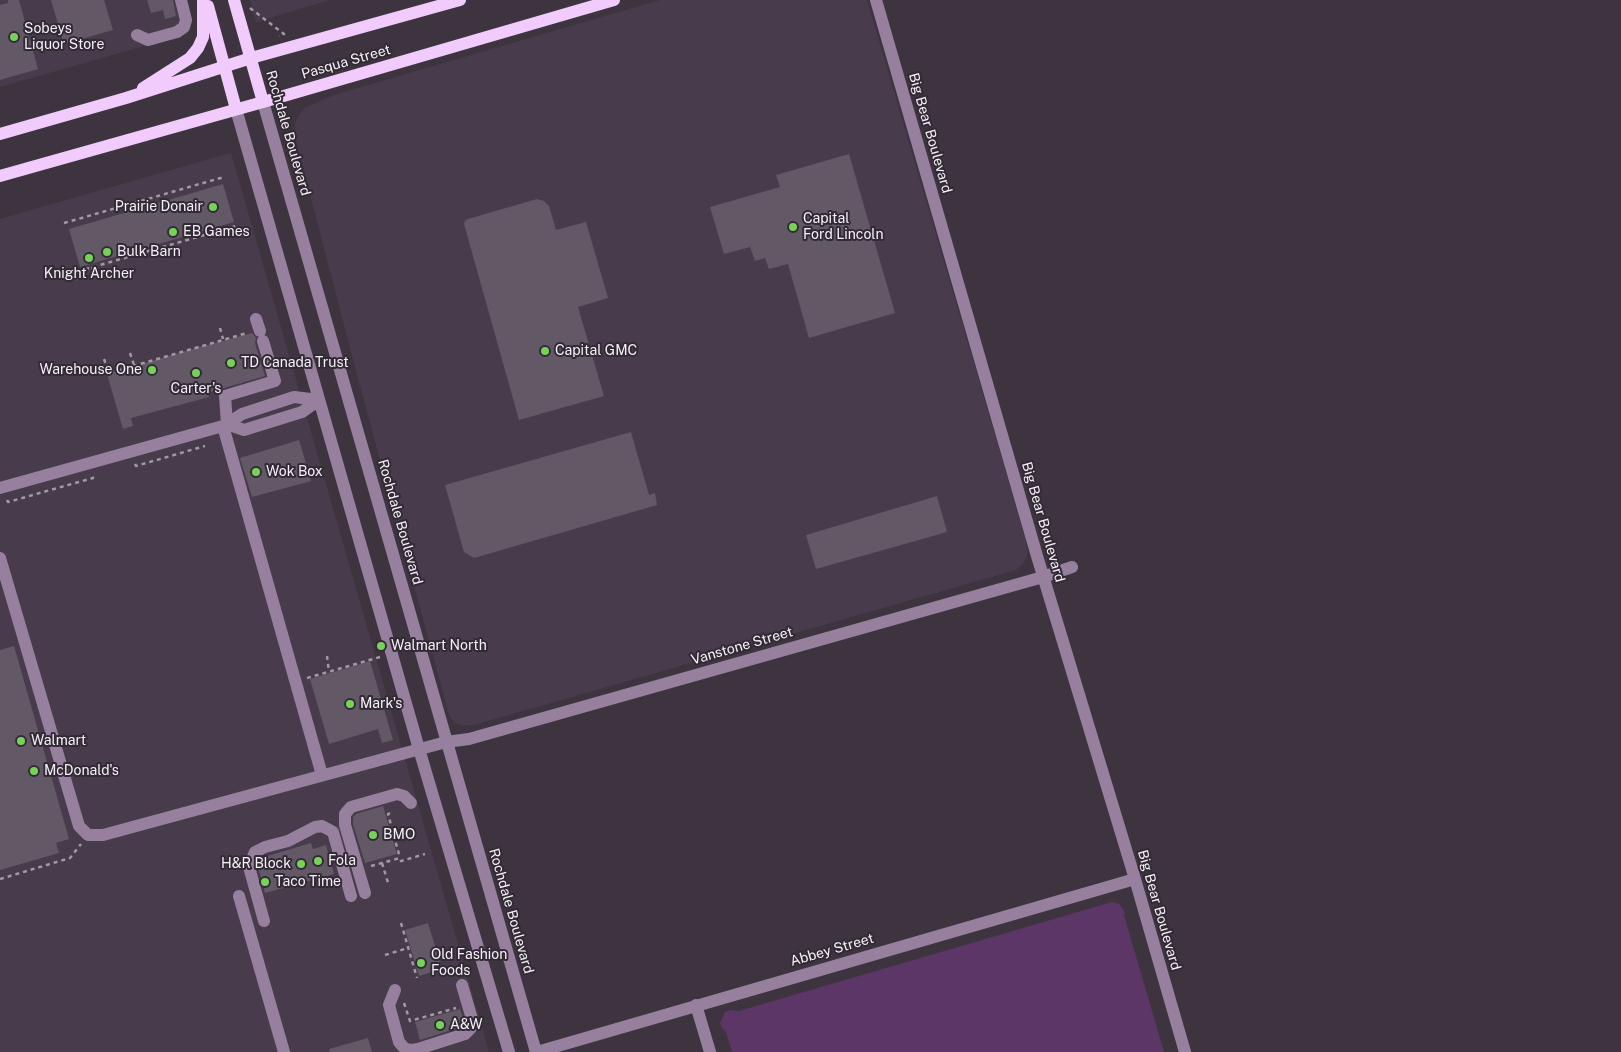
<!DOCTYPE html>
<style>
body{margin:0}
canvas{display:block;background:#3d343f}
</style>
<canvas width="1621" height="1052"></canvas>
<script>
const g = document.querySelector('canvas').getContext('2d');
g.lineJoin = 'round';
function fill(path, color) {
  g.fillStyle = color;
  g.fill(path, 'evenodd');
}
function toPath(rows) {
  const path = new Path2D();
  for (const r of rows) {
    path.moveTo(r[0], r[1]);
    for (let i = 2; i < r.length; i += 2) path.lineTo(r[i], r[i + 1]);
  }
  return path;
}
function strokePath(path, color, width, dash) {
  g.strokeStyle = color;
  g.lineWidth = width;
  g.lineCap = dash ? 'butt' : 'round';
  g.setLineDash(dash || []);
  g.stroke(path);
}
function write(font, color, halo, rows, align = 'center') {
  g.font = font + ' "Public Sans",sans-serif';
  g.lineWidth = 4;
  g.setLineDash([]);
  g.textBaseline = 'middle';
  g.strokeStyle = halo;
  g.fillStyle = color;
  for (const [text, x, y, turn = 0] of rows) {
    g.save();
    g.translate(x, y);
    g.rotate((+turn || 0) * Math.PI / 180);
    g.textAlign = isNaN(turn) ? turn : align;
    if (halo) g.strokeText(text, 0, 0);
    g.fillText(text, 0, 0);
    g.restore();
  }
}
fill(toPath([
 [0,0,181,0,179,36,0,87],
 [250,0,330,0,256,22],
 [660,0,867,0,1026,540,1028,553,1024,563,1016,570,474,725,463,726,455,723,449,715,355,367,294,133,296,120,304,108,334,95],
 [231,153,489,1052,0,1052,0,219]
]), '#483b4c');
fill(toPath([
 [1112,902,1119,904,1125,912,1124,915,1164,1052,732,1052,726,1032,722,1028,720,1023,725,1012,731,1010,739,1011]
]), '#5b3666');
fill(toPath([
 [8,0,19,0,38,69,0,80,0,5,8,3],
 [51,0,104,0,113,30,64,44],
 [147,0,173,0,176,16,165,19,163,10,151,13],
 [849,154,895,313,809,338,788,264,769,269,765,258,755,261,750,247,724,254,710,207,780,187,776,175],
 [223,184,234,222,80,267,69,229],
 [537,199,544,201,549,206,556,230,586,222,608,298,578,307,604,396,519,420,464,224,465,221,468,219],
 [252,333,256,338,255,343,265,376,207,393,209,397,131,418,133,426,123,429,107,374,196,348],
 [631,432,649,495,655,493,657,505,474,558,464,552,445,485],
 [299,440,311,481,252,497,240,458],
 [937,496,947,532,816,569,806,535],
 [14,646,69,839,56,843,59,853,0,870,0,650],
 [370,661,393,740,382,743,378,729,329,744,310,679],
 [383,806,397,854,365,863,353,824,353,817,356,814],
 [311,843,313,849,326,845,334,874,265,893,258,867,261,858],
 [428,923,442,969,419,976,405,930],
 [460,1009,464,1021,461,1027,420,1040,415,1022],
 [368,1038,372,1052,330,1052,329,1049]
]), '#635966');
strokePath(toPath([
 [250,8,284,34,279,36],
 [64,223,224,177],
 [92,267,95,275],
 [76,280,79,271,236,226,240,232],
 [220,328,223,339],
 [130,353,134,365],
 [104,359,109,373,247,333],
 [135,464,136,466,205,446],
 [7,500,8,502,93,478,92,476],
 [327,656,329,672],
 [307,678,380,657],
 [390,813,388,814,400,858],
 [382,863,389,886],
 [371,866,400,858,401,861,425,854],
 [0,879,70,858,81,844],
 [401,923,417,978],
 [385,955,408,948],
 [404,1003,410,1021,456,1008]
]), '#a19aa3', 2.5, [4, 4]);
strokePath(toPath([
 [876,0,1037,556,1135,879,1185,1052],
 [137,35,148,40,177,32,184,27,186,20,181,0],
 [263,102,536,1052],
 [236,109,419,749,509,1052],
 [256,319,260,331],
 [227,424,225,396,275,381,263,341],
 [227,424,244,430,302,412,319,400],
 [223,426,322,775],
 [0,488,223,426,227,424,242,414,294,397,319,400],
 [0,558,79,826,88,835,103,835,446,742,469,739,1043,577,1072,567],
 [365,893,345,825,345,814,351,807,397,794,404,796,411,803],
 [239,896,284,1052],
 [264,921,249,867,255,852,265,847,288,841,315,827,322,826,333,832,351,896],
 [395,990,389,1005,399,1042,405,1049,412,1050,418,1049,465,1034,471,1028,472,1019,462,985],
 [696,1005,710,1052],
 [537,1052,1135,879]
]), '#97809e', 12);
strokePath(toPath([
 [234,0,263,102],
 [208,6,236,109],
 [143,88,190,58,198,48,203,37,203,0],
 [0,134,126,98,251,58,460,0],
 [0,176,263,102,614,0]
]), '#f2cbfd', 12);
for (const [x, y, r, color] of [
 [14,37,5,"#77d259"],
 [213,207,5,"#77d259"],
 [793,227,5,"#77d259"],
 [173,232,5,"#77d259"],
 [107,252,5,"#77d259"],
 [89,258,5,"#77d259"],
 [545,351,5,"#77d259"],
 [231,363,5,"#77d259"],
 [152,370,5,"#77d259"],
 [196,373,5,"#77d259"],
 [256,472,5,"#77d259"],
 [381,646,5,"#77d259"],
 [350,704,5,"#77d259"],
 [21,741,5,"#77d259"],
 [34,771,5,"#77d259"],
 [373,835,5,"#77d259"],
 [318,861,5,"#77d259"],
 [301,864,5,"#77d259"],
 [265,882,5,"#77d259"],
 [421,963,5,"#77d259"],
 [440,1025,5,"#77d259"]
]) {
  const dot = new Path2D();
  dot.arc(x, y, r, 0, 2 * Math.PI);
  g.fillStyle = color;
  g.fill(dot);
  strokePath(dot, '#322a35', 2);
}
write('14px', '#f6f0f8', '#322a35', [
 ["Sobeys",24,29],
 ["Liquor Store",24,45],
 ["Prairie Donair",203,207,"right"],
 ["Capital",803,219],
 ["Ford Lincoln",803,235],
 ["EB Games",183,232],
 ["Bulk Barn",117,252],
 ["Knight Archer",89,274,"center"],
 ["Capital GMC",555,351],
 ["TD Canada Trust",241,363],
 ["Warehouse One",142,370,"right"],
 ["Carter's",196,389,"center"],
 ["Wok Box",266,472],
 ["Walmart North",391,646],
 ["Mark's",360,704],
 ["Walmart",31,741],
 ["McDonald's",44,771],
 ["BMO",383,835],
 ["Fola",328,861],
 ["H&R Block",291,864,"right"],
 ["Taco Time",275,882],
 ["Old Fashion",431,955],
 ["Foods",431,971],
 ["A&W",450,1025]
], 'left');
write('14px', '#f6f0f8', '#322a35', [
 ["Pasqua Street",346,62,-16],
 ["Rochdale Boulevard",288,133,74],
 ["Big Bear Boulevard",930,133,74],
 ["Rochdale Boulevard",400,522,74],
 ["Big Bear Boulevard",1043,522,74],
 ["Vanstone Street",742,646,-16],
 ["Big Bear Boulevard",1159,910,74],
 ["Rochdale Boulevard",511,911,74],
 ["Abbey Street",832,950,-16]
]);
</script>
